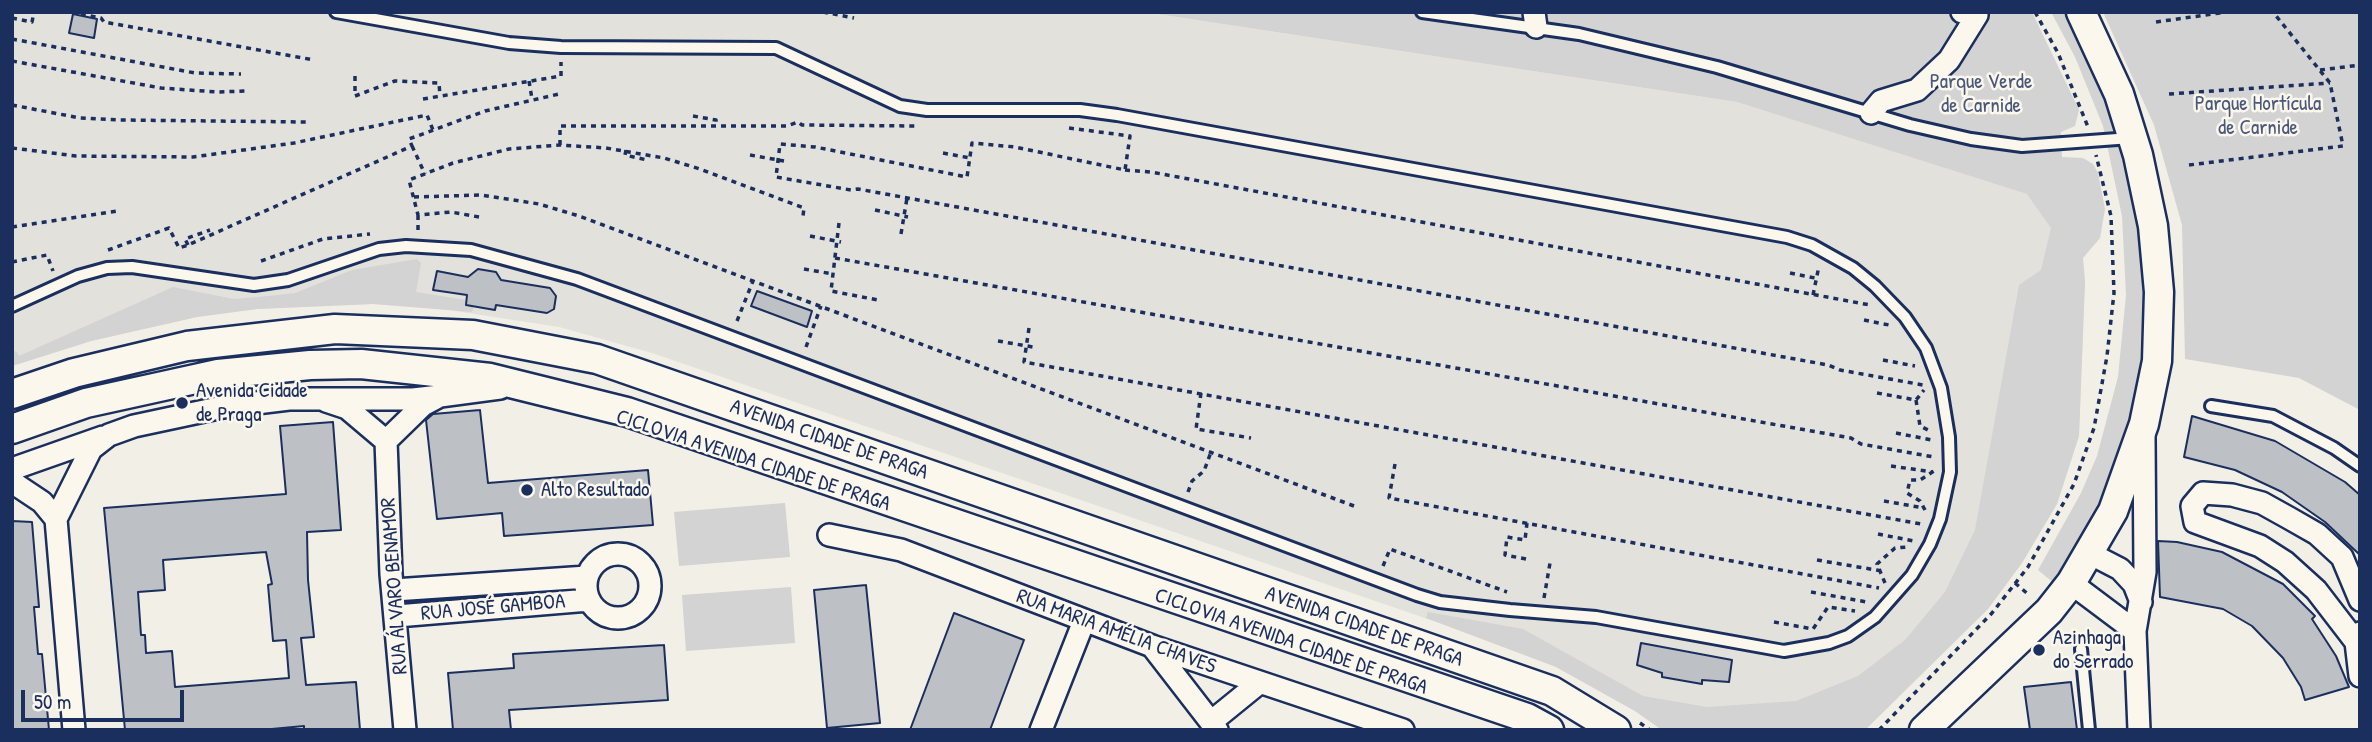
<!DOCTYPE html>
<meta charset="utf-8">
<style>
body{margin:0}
#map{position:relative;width:2372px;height:742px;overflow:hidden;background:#f2efe6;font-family:"Patrick Hand",sans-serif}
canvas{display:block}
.frame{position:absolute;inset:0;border:14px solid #1b2f5e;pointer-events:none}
.scale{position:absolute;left:21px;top:690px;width:163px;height:32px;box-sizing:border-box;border:4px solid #1b2f5e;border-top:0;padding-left:9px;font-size:21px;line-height:24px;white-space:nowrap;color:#1b2f5e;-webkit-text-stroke:5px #fbf7ec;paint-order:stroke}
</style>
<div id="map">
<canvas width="2372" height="742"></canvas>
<div class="frame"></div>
<div class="scale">50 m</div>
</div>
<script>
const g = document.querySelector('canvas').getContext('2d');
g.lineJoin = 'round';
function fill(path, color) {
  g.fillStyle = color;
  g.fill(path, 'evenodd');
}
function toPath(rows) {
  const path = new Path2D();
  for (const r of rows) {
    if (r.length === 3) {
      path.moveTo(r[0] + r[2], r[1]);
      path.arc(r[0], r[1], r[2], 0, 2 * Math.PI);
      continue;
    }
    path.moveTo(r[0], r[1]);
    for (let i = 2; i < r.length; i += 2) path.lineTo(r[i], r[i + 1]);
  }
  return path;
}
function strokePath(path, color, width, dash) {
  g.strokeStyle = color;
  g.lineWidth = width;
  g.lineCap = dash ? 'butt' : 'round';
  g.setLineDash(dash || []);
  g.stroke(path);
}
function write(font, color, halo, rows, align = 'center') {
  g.font = font + ' "Patrick Hand",sans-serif';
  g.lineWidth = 5;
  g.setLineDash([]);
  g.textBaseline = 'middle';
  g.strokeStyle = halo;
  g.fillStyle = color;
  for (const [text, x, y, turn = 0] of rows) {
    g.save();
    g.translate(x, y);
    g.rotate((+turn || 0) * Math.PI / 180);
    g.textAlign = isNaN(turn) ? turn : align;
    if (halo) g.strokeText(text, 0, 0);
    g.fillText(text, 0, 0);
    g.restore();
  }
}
fill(toPath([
 [12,12,1144,12,1737,102,2028,194,2040,202,2085,281,2079,436,2057,504,2022,563,1988,609,1865,730,1662,730,1635,711,1554,666,1489,640,652,353,559,327,429,307,373,304,257,309,197,317,91,341,12,366]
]), '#e2e1dc');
fill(toPath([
 [1144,12,2032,12,2079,110,2075,126,2061,132,2062,157,2083,158,2093,164,2098,173,2105,209,2100,238,2083,258,2085,281,2079,436,2057,504,2022,563,1988,609,1865,730,1662,730,1635,711,1556,667,1426,618,1428,612,1523,629,1643,696,1707,707,1796,701,1858,676,1905,640,1945,592,1975,530,2019,285,2041,270,2051,228,2027,194,1737,102],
 [2051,12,2068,12,2110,100,2137,205,2146,299,2146,351,2140,394,2113,484,2055,584,2038,570,2081,493,2097,456,2118,377,2126,295,2122,216,2103,126,2075,57],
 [2103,12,2360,12,2360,410,2299,378,2185,359,2182,225,2154,125],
 [417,259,421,263,416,292,466,300,466,305,474,306,472,312,373,304,257,309,197,317,91,341,12,366,12,353,16,351,19,356,173,287,234,299,269,296,295,293,352,270],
 [785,503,790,557,679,566,674,512],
 [791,587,795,643,686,651,682,595]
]), '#d2d3d2');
const building = toPath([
 [73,14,97,19,94,38,69,33,73,14],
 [478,269,496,272,501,280,550,288,556,296,554,309,547,313,496,305,495,310,466,305,467,295,433,290,437,271,468,277,478,269],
 [757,291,812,311,807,327,751,306,757,291],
 [480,410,488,483,648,470,653,525,504,536,502,513,437,519,426,420,433,414,480,410],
 [2192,416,2275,441,2345,482,2360,495,2360,555,2325,522,2282,492,2235,470,2184,457,2192,416],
 [333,422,341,530,307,532,308,580,314,637,301,638,306,685,356,682,360,730,304,730,304,726,261,730,125,730,104,508,286,494,280,426,333,422],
 [266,552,272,584,268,585,273,641,286,640,289,678,175,687,172,651,146,653,145,635,141,635,138,592,165,590,163,560,266,552],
 [12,521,32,522,39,607,34,607,38,654,42,654,49,730,12,730,12,521],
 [2158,541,2177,542,2222,552,2283,584,2315,616,2312,619,2336,656,2349,687,2305,700,2301,687,2283,658,2252,626,2223,609,2160,597,2158,541],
 [866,585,880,723,827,728,814,590,866,585],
 [954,613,1024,640,990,730,910,730,954,613],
 [1641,643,1732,660,1729,682,1702,680,1702,684,1662,677,1662,673,1637,665,1641,643],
 [664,645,668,700,509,710,511,730,453,730,448,673,514,668,513,654,664,645],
 [2071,682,2077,730,2030,730,2024,687,2071,682]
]);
fill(building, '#bdc0c4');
strokePath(building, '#1b2f5e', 2);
const lane = toPath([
 [1422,12,1579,34,1717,67,1910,125,1971,139,2022,146,2131,138],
 [12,306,78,276,107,268,132,267,254,285,288,280,379,249,406,246,471,250,577,279,1417,595,1440,602,1510,610,1596,617,1784,651,1829,643,1848,636,1875,617,1912,575,1930,544,1940,519,1950,472,1949,437,1941,388,1926,348,1905,317,1875,286,1853,268,1812,245,1787,237,1117,115,1080,110,927,110,900,106,776,48,561,47,509,43,336,12],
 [2211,406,2273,416,2334,448,2360,466],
 [2081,649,2089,730]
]);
const street = toPath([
 [1534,12,1536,27],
 [1871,113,1881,101,1917,90,1949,60,1977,15,1962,12],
 [326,401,347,408,386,441,423,405,440,396,500,388],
 [386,441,391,574,405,730],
 [12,469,103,437],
 [12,482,42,502,56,519,91,449,109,435,134,426,223,407,289,399,413,399,440,396],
 [56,519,74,730],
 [829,535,901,550,1152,646,1403,730],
 [2089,553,2120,569,2134,584,2141,602],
 [618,586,32],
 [2071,583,2135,631],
 [394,590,587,577],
 [397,616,589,600],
 [2360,633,2356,642,2360,676],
 [2356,642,2316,590,2285,562,2260,546,2195,522,2192,506,2203,493,2232,495,2262,503,2289,518,2317,534,2342,557,2360,600],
 [1152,646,1217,730],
 [1211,722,1259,683],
 [1041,730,1084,621],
 [2139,730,2135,631,2145,572,2144,437]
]);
const secondary = toPath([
 [12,394,74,373,187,346,335,329,473,335,597,359,1552,691,1616,730],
 [12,429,86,403,218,374,310,365,361,364,490,378,627,412,1527,718,1549,730],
 [1924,730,2049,611,2071,583,2113,511,2144,424,2157,361,2159,292,2153,226,2138,155,2119,94,2081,12]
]);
strokePath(lane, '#1b2f5e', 16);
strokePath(street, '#1b2f5e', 26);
strokePath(secondary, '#1b2f5e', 33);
strokePath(toPath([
 [71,12,101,18,104,22,314,60],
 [823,12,854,18],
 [2035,12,2058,53,2088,127],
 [12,18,32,22,34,12],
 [2156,22,2227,12],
 [12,39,195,73,241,74],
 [12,61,161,88,217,92,246,91],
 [2320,70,2360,65],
 [355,76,355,96,395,81,439,83,440,96],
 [529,81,532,99],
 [2169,94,2330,83],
 [423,99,561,76,561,62],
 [12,105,80,118,119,120,307,122],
 [693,116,716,120,716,126],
 [1069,128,1130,136,1125,170,1015,147,972,143,967,177,815,147,780,144,776,177,851,190,858,189,1828,365,1840,370,1923,385],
 [560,145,560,126,787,126,798,122,802,125,915,126],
 [412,146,425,174],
 [12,148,76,156,193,157,294,143,427,115,433,130],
 [626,150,625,155,647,160],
 [943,153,970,158],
 [750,155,784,161],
 [2189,165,2343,146,2330,83,2273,12],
 [1125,170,1151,172,1870,305],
 [414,197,481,195,539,204,579,216,1354,506],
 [875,210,908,217],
 [418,215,418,230],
 [479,217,451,212,418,215,409,180,453,163,509,149,560,145,606,148,664,158,700,169,804,208,803,216],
 [839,223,831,291,878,300],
 [12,227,117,211],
 [901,234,907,198],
 [810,236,841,242],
 [188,245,185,239,210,230],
 [108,250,169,228,179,248,188,245,412,146,409,139,485,111,559,94],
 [835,258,1851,438,1861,444,1934,457],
 [261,261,323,239,370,234],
 [12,262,47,255,53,271],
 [804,269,833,274],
 [1790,273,1815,278],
 [1813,295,1819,266],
 [1864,320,1889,325],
 [737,321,753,281],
 [1029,328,1024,362,1921,524],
 [998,341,1033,347],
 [806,347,821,306],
 [1883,360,1915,366],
 [1201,393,1196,429,1251,438],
 [1877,393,1916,400,1924,390],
 [1916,400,1920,426,1932,432],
 [1896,433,1932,440],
 [1395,464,1389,498,1879,588],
 [1891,466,1933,472],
 [1188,492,1192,481,1204,471,1211,452],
 [1884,501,1924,508],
 [1925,510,1920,501,1907,493,1910,480,1920,480,1934,471],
 [1878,534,1914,541],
 [1526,559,1505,555,1507,537,1525,540,1527,523],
 [1817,560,1882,571],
 [1383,566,1390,549,1507,592],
 [1885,583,1877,564,1895,548,1908,547],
 [2015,583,2029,595],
 [1811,592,1867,602],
 [1544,598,1550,563],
 [1774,622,1813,629,1828,607,1855,611],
 [1640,723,1650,730],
 [1879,730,1992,613,2028,567,2074,484,2094,428,2107,356,2114,293,2111,216,2096,155]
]), '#1b2f5e', 3.5, [5, 5]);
strokePath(lane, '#fbf7ec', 10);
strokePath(street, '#fbf7ec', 21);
strokePath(secondary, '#fbf7ec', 28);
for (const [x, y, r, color] of [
 [182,403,7,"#1b2f5e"],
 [527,490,7,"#1b2f5e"],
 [2039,650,7,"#1b2f5e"]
]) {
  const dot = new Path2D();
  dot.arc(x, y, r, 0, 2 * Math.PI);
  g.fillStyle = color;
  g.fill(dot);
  strokePath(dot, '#fbf7ec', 2.5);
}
write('21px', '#49587b', '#fbf7ec', [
 ["Parque Verde",1981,82],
 ["de Carnide",1981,106],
 ["Parque Hortícula",2258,104],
 ["de Carnide",2258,128]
]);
write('21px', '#1b2f5e', '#fbf7ec', [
 ["Avenida Cidade",196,391],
 ["de Praga",196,415],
 ["Alto Resultado",541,490],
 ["Azinhaga",2053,638],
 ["do Serrado",2053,662]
], 'left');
write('21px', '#1b2f5e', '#fbf7ec', [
 ["AVENIDA CIDADE DE PRAGA",829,440,19],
 ["CICLOVIA AVENIDA CIDADE DE PRAGA",753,461,18],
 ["RUA ÁLVARO BENAMOR",395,586,-94],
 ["RUA JOSÉ GAMBOA",493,608,-5],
 ["AVENIDA CIDADE DE PRAGA",1364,627,19],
 ["RUA MARIA AMÉLIA CHAVES",1116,632,20],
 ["CICLOVIA AVENIDA CIDADE DE PRAGA",1291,642,19]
]);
</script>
